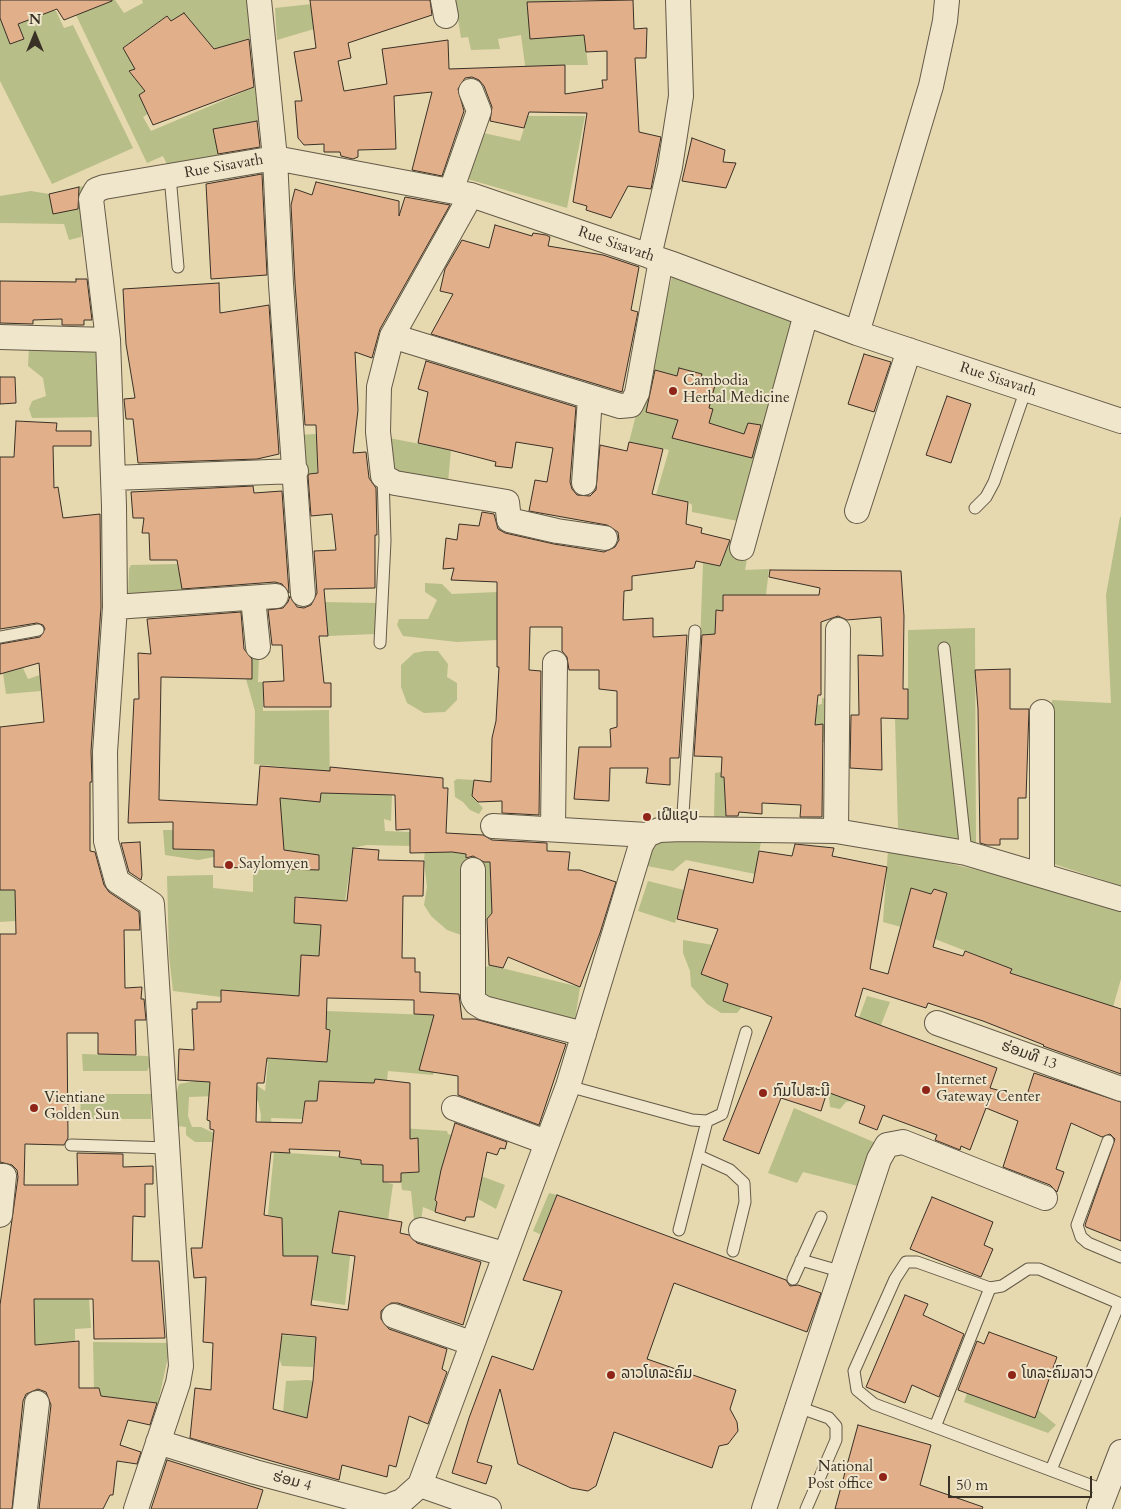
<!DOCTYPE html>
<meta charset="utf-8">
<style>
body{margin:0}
#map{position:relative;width:1121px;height:1509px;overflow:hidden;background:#e6d9af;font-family:Cardo,serif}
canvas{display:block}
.north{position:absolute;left:10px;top:10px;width:50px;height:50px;-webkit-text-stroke:4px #efe6cb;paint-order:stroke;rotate:0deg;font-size:14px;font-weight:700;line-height:20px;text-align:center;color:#393026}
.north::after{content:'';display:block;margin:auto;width:18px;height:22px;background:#393026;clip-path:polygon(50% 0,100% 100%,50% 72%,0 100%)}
.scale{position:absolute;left:948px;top:1476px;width:144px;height:22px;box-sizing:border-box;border:2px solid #393026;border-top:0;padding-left:6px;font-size:15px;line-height:18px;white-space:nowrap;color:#393026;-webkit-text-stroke:4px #efe6cb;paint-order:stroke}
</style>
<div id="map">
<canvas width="1121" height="1509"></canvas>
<div class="north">N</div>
<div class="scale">50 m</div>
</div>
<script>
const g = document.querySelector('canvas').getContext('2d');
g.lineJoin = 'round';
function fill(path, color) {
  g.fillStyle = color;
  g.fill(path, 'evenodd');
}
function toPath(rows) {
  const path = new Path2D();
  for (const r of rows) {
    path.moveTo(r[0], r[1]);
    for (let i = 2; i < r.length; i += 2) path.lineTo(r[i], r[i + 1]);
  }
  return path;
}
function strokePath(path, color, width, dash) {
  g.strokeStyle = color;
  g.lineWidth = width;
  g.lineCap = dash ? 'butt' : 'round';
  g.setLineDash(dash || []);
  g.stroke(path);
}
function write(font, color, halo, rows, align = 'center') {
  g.font = font + ' Cardo,"Noto Sans Lao",serif';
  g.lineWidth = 4;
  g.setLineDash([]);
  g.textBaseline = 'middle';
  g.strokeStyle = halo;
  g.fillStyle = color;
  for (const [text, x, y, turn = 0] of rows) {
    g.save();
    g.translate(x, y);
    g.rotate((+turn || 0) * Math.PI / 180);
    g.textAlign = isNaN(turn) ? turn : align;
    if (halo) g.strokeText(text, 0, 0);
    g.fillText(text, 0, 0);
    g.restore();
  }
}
fill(toPath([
 [109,0,115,0,124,13,143,3,142,0,250,0,253,37,212,50,148,114,143,117,151,131,262,84,261,120,214,129,219,157,170,170,163,156,147,163,76,15],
 [167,16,195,55,143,88,129,72,135,69,123,48],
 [348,0,312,12,314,29,277,40,275,8],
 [455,0,571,0,575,24,583,24,588,65,564,65,527,80,521,35,498,39,500,49,471,50,468,37,461,38],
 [51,11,56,11,64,28,73,25,133,148,52,184,0,81,0,18,10,44,23,39,18,24],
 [528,116,585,116,567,208,464,178,479,132,520,141],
 [88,185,81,237,69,240,64,224,0,223,0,196,31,191,49,194],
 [672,277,794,319,743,522,692,512,692,505,688,502,656,495,669,450,629,442],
 [29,347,101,347,104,417,32,418,29,409,32,401,46,396,43,378,28,366],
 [317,434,317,473,299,475,296,435],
 [389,438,451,450,448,482,404,474,394,467,389,455],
 [1120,517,1121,517,1121,886,1051,863,1052,700,1111,703,1106,595],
 [730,540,750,543,745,570,769,569,766,595,723,611,716,610,753,629,711,645,700,645,703,562,720,566],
 [177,564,181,582,192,583,190,596,128,597,129,569,131,565],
 [425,583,442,584,452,594,497,592,497,640,457,642,403,636,397,625,399,619,428,619,437,600,425,592],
 [325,602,376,603,375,634,328,636],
 [975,628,976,843,898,828,895,718,908,718,908,630],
 [425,651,438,651,448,664,447,677,457,683,457,700,445,712,424,713,407,703,401,687,401,665,414,653],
 [252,655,259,656,258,682,263,682,263,711,329,710,330,793,392,795,391,821,384,819,385,831,411,832,413,841,409,846,367,845,353,848,345,901,295,896,294,923,321,925,319,956,301,955,299,996,221,997,173,991,169,956,167,876,213,875,213,888,253,892,253,846,280,798,320,802,323,771,254,764,255,711,246,679,252,679],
 [23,668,28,679,40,675,41,691,6,694,3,673],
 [822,698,833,699,832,743,821,742,821,725,815,725,817,705,822,704],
 [721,772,721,777,764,778,725,798,726,818,714,817,715,773],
 [457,779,474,780,472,796,483,808,479,814,470,810,463,802,455,797,454,781],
 [163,830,173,830,173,849,235,830,214,857,198,860,165,855],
 [677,833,761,842,755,874,686,860,673,871,647,866,655,839],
 [425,849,466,854,466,862,490,862,490,882,521,885,518,902,492,905,492,913,484,922,464,936,447,930,431,916,424,905,427,887,424,861],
 [888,849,1045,886,1121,908,1121,979,1113,1007,1011,973,1012,969,935,939,947,893,934,889,931,894,912,889,901,927,883,922],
 [648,881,684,890,675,923,638,911],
 [56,888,15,908,16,921,0,922,0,890],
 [683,940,713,945,701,974,728,984,742,1007,737,1013,721,1013,707,1004,691,986,690,971,683,953],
 [489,965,580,987,574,1027,489,1006,480,990,481,971],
 [867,996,890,1002,851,1101,846,1102,840,1109,830,1107,829,1098],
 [326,1011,456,1016,428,1037,422,1060,434,1072,433,1075,388,1071,387,1081,375,1079,373,1090,357,1083,319,1081,317,1101,305,1101,302,1119,271,1118,272,1129,259,1141,261,1115,258,1101,244,1095,189,1097,188,1116,192,1127,201,1127,214,1133,213,1142,195,1142,186,1135,186,1127,177,1126,174,1101,179,1084,195,1081,237,1080,258,1086,265,1091,268,1062,289,1064,248,1060,249,1057,327,1062,330,1030,326,1029],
 [82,1054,148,1056,151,1063,147,1071,83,1071],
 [81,1094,151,1094,151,1119,80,1119],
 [794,1108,876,1143,858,1186,803,1172,797,1183,768,1173],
 [401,1128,447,1131,448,1134,458,1137,449,1144,435,1200,437,1202,435,1212,423,1207,421,1221,414,1220,411,1191,402,1190,401,1182,401,1173,419,1172,418,1139,400,1139],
 [274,1152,333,1156,361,1160,361,1164,383,1165,383,1182,393,1184,388,1220,340,1211,333,1253,350,1256,345,1305,312,1300,318,1256,282,1256,282,1218,268,1215],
 [481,1176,505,1185,496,1209,478,1199,481,1185,476,1183],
 [549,1193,557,1195,542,1235,533,1231],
 [34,1298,89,1299,91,1328,75,1329,75,1342,26,1354],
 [284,1335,330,1339,326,1360,314,1359,313,1367,282,1366,279,1358,280,1337],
 [93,1342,171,1343,158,1403,101,1396,99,1388,94,1388],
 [307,1380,323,1382,307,1418,283,1412,286,1381],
 [967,1393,1038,1410,1056,1425,1048,1433,964,1402]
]), '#b8be88');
const building = toPath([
 [0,0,112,0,112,1,64,20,57,9,18,24,24,39,10,44,0,18,0,0],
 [310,0,430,0,432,15,348,43,351,58,338,61,344,91,387,84,382,49,448,40,449,69,565,65,565,94,603,88,602,80,607,80,607,51,586,52,584,35,530,39,527,2,633,0,634,29,647,28,646,58,635,58,639,132,661,137,651,189,628,186,611,218,586,210,587,206,573,202,587,113,529,112,524,128,490,121,492,107,484,86,479,80,472,77,465,78,458,89,464,111,442,176,412,170,432,92,394,96,396,149,358,150,358,157,353,159,341,156,340,152,324,152,324,144,304,145,298,138,295,101,302,101,294,52,316,48,310,0],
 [184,13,214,49,249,39,254,87,153,125,139,95,145,91,129,71,135,69,123,48,167,16,171,21,184,13],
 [257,121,260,147,218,154,213,129,257,121],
 [692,138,725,150,723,162,736,163,726,188,682,181,692,138],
 [262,174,267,275,211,279,206,184,262,174],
 [316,182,399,201,399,216,405,197,450,205,380,329,372,358,355,352,358,410,353,453,366,452,369,478,376,488,377,535,375,535,375,588,324,589,328,636,319,636,324,683,331,683,331,707,264,707,263,682,284,681,282,645,272,645,268,610,283,608,288,602,290,596,297,607,304,608,311,605,317,593,314,551,336,550,332,514,311,516,308,476,309,474,318,473,316,425,305,425,295,283,291,205,295,189,312,195,316,182],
 [79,187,78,209,53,214,49,194,79,187],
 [495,225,532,236,533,233,546,235,550,237,548,246,603,255,639,267,631,310,638,312,622,392,431,334,453,294,440,291,445,269,462,240,489,248,495,225],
 [76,279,87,279,92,320,84,320,84,325,62,325,62,319,33,320,33,324,0,323,0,281,76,282,76,279],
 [219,283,220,313,269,305,279,454,257,459,138,463,133,419,126,419,124,399,135,398,126,344,123,289,219,283],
 [864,354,891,362,874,412,848,404,864,354],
 [426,361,576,407,570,482,572,489,577,495,590,496,596,490,600,445,627,451,629,442,663,449,652,494,688,502,686,524,702,528,701,533,730,540,720,566,696,561,694,568,632,576,632,590,624,591,623,620,653,618,653,637,687,635,679,758,670,758,670,785,646,783,648,768,610,768,609,801,574,799,579,747,611,747,610,729,617,727,617,691,599,689,599,670,569,670,567,657,562,651,562,627,530,627,529,670,541,671,539,815,502,813,502,801,478,802,472,796,474,780,491,782,492,738,496,721,499,667,497,667,497,582,451,580,454,568,443,569,446,538,457,540,459,524,479,526,482,512,494,514,498,529,505,533,554,544,604,552,615,547,619,540,618,532,607,525,529,511,535,480,547,482,553,448,516,442,512,468,495,466,496,462,450,450,418,443,428,392,418,389,426,361],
 [679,368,702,374,700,381,715,385,709,408,713,409,709,423,744,434,748,423,761,425,752,458,672,438,678,420,646,412,655,370,677,376,679,368],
 [0,377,15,377,16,403,0,404,0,377],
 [947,396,971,404,951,463,926,455,947,396],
 [16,421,57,423,56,431,91,431,91,446,53,446,54,488,58,487,63,518,100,514,101,607,91,751,92,782,90,782,90,851,95,852,104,885,109,892,139,912,140,930,124,930,125,988,142,987,141,999,144,999,146,1020,135,1020,136,1055,98,1054,98,1033,67,1033,68,1138,64,1145,25,1144,24,1185,78,1185,77,1153,123,1154,123,1167,153,1166,153,1184,145,1184,145,1217,133,1216,132,1261,159,1261,165,1338,94,1339,93,1299,34,1299,35,1345,79,1341,79,1388,99,1388,101,1396,157,1403,150,1425,128,1420,120,1445,141,1452,137,1464,117,1461,113,1495,110,1495,103,1509,39,1509,51,1405,46,1392,38,1389,26,1394,23,1401,12,1509,0,1509,0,1305,18,1177,17,1170,12,1165,0,1162,0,934,16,934,15,890,0,890,0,727,44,722,39,663,0,674,0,644,40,637,45,629,43,625,37,623,0,629,0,457,14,457,16,421],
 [253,486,254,493,282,491,289,593,282,584,275,582,182,589,177,560,150,560,149,533,142,533,144,518,133,518,131,492,253,486],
 [770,570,901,571,904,616,903,689,908,689,908,719,881,718,882,770,850,768,851,715,859,715,858,655,883,656,881,617,847,620,838,616,821,622,821,695,818,695,815,725,823,724,822,817,800,817,801,805,762,803,762,814,739,812,738,816,726,816,724,777,721,777,722,757,694,756,702,635,715,634,716,610,723,611,723,595,819,595,820,588,769,577,770,570],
 [241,612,244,649,252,659,252,679,161,677,159,800,257,805,260,766,330,771,330,767,443,778,443,788,448,788,446,833,483,835,492,840,547,843,547,851,570,852,568,870,580,870,616,882,600,933,580,987,508,957,503,968,489,965,487,919,492,913,490,862,484,862,473,856,466,858,466,854,452,852,410,853,410,829,396,830,395,795,321,793,320,802,280,798,284,850,319,855,319,870,214,867,214,850,173,849,173,822,128,823,134,699,139,699,138,653,151,654,147,619,241,612],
 [1010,669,1010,709,1029,709,1026,798,1018,798,1018,839,1000,839,1000,845,987,845,980,843,978,709,975,670,1010,669],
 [140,842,142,875,141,880,129,872,121,843,140,842],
 [795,844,834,848,832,856,887,867,870,969,888,974,911,888,931,894,934,889,947,893,933,947,963,956,965,951,1012,969,1010,973,1121,1009,1121,1074,1043,1046,1044,1045,983,1021,928,1003,926,1008,863,988,855,1016,997,1068,990,1088,1026,1098,1034,1073,1121,1102,1121,1241,1086,1227,1085,1225,1115,1139,1110,1134,1102,1137,1071,1123,1056,1169,1064,1172,1057,1192,1050,1185,1003,1167,1018,1121,986,1108,970,1150,961,1146,960,1150,935,1140,937,1135,883,1115,877,1130,859,1123,865,1106,827,1092,821,1111,781,1098,759,1154,723,1140,772,1017,723,1001,728,984,701,974,718,929,677,919,684,890,689,869,753,883,759,851,792,856,795,844],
 [353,848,379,850,378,860,424,861,423,896,403,896,402,958,415,958,415,972,420,972,420,992,459,994,462,1019,475,1019,566,1044,539,1125,458,1095,458,1076,419,1070,434,1015,414,1014,414,1000,327,998,326,1029,330,1030,327,1062,267,1058,264,1083,257,1083,256,1122,302,1123,305,1101,317,1101,319,1081,374,1083,375,1079,410,1083,410,1139,418,1138,419,1172,401,1173,401,1182,383,1182,383,1165,361,1164,361,1160,339,1157,340,1151,289,1149,290,1153,271,1152,264,1215,282,1218,283,1256,318,1256,311,1305,348,1310,355,1256,332,1253,339,1211,402,1222,400,1233,409,1235,417,1243,481,1262,463,1325,398,1303,391,1303,381,1311,381,1319,389,1329,447,1349,442,1369,447,1372,428,1424,409,1416,396,1467,389,1465,387,1477,342,1465,339,1480,190,1438,195,1388,211,1390,213,1343,203,1342,206,1277,194,1278,191,1248,202,1248,214,1130,210,1129,210,1121,207,1120,210,1082,178,1080,179,1049,194,1050,192,1009,197,1009,197,1002,221,1002,221,990,299,996,301,955,319,956,321,925,294,923,295,897,347,901,353,848],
 [282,1334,316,1337,313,1381,307,1418,273,1409,282,1334],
 [455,1123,507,1142,505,1149,500,1148,497,1155,487,1152,474,1217,466,1217,465,1221,435,1212,437,1202,435,1200,441,1170,455,1123],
 [557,1195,786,1280,790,1286,798,1285,821,1293,807,1332,674,1283,647,1359,736,1390,730,1409,737,1422,738,1431,728,1444,719,1446,712,1468,614,1432,596,1486,588,1491,571,1488,518,1464,500,1389,477,1462,492,1466,486,1484,452,1473,469,1418,492,1356,533,1370,562,1291,523,1280,557,1195],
 [932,1197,993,1222,984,1245,993,1249,981,1277,910,1249,932,1197],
 [905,1295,928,1304,923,1315,964,1334,939,1397,912,1385,905,1403,866,1387,905,1295],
 [989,1332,1057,1357,1035,1418,958,1390,977,1341,984,1344,989,1332],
 [858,1425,931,1445,920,1485,983,1507,982,1509,835,1509,858,1425],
 [167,1460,263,1490,257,1509,151,1509,167,1460]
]);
fill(building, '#e1af8a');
strokePath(building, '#393026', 1);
const lane = toPath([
 [170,176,178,267],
 [975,508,986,497,994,482,1026,389],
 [0,637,38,630],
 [380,643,385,541,383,476],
 [944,648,966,853],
 [682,829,695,631],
 [568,1086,692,1120,707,1121,722,1114,746,1032],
 [1108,1141,1077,1225,1081,1237,1088,1243,1121,1257],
 [71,1145,168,1148],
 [699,1156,730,1170,744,1183,745,1202,733,1251],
 [679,1230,707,1121],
 [801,1260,843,1272],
 [793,1279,821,1217],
 [798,1407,829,1418,836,1426,836,1440,806,1509],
 [935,1427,990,1288],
 [1051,1470,1119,1304],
 [1106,1491,874,1404,857,1390,854,1371,895,1279,906,1262,917,1262,990,1288,1002,1286,1028,1269,1039,1269,1121,1304]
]);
const street = toPath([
 [259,0,275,158,281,284,303,594],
 [443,0,446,16],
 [451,191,479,111,471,91],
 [471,195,392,336,379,387,378,432,383,476,395,483,507,502,509,520,557,531,605,538],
 [649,256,670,167,681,96,678,0],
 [857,333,931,86,945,21,947,0],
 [392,336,620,406,631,405,637,393,661,260],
 [0,337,108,340],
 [113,478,296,471],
 [584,483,590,398],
 [857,511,909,350],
 [742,548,806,314],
 [253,598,258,647],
 [115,607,276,596],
 [1042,712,1042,874],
 [493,826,647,835,659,830,682,829,836,831,966,853,1121,899],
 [553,829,555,663],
 [836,831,838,630],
 [473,870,473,998,476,1003,484,1008,584,1034],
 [937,1023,1121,1089],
 [454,1108,546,1142],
 [0,1176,4,1176,0,1215],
 [421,1230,504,1254],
 [394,1316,471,1343],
 [158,1442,255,1472,386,1507,402,1501,420,1485,568,1086,641,845,647,835],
 [420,1485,489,1509],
 [25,1509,37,1403],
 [136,1509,178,1383,181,1366,152,904,117,881,106,841,105,752,115,607,114,506,108,340,91,199,96,190,104,187,275,158,471,195,670,263,857,333,1121,421],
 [764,1509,879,1159,887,1145,903,1142,1045,1198],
 [1099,1509,1121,1452]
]);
strokePath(lane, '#645a48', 13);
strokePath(street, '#645a48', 26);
strokePath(lane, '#efe6cb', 11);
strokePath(street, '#efe6cb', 24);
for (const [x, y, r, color] of [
 [673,391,5,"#8f2418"],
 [647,817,5,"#8f2418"],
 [229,865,5,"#8f2418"],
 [926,1090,5,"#8f2418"],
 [763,1093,5,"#8f2418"],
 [34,1108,5,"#8f2418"],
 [611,1375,5,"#8f2418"],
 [1012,1375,5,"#8f2418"],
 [883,1477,5,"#8f2418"]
]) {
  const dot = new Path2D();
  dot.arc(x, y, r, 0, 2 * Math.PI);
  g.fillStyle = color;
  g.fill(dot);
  strokePath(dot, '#efe6cb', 2);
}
write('15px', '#393026', '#efe6cb', [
 ["Rue Sisavath",224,167,-10],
 ["Rue Sisavath",616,245,19],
 ["Rue Sisavath",998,380,18],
 ["ຮ່ອມທີ 13",1029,1056,20],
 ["ຮ່ອມ 4",292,1482,15]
]);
write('15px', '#393026', '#efe6cb', [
 ["Cambodia",683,382],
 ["Herbal Medicine",683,399],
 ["ເຝີແຊບ",657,817],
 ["Saylomyen",239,865],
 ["Internet",936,1081],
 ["Gateway Center",936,1098],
 ["ກົມໄປສະນີ",773,1093],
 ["Vientiane",44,1099],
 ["Golden Sun",44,1116],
 ["ລາວໂທລະຄົມ",621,1375],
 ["ໂທລະຄົມລາວ",1022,1375],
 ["National",873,1468,"right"],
 ["Post office",873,1485,"right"]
], 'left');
</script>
